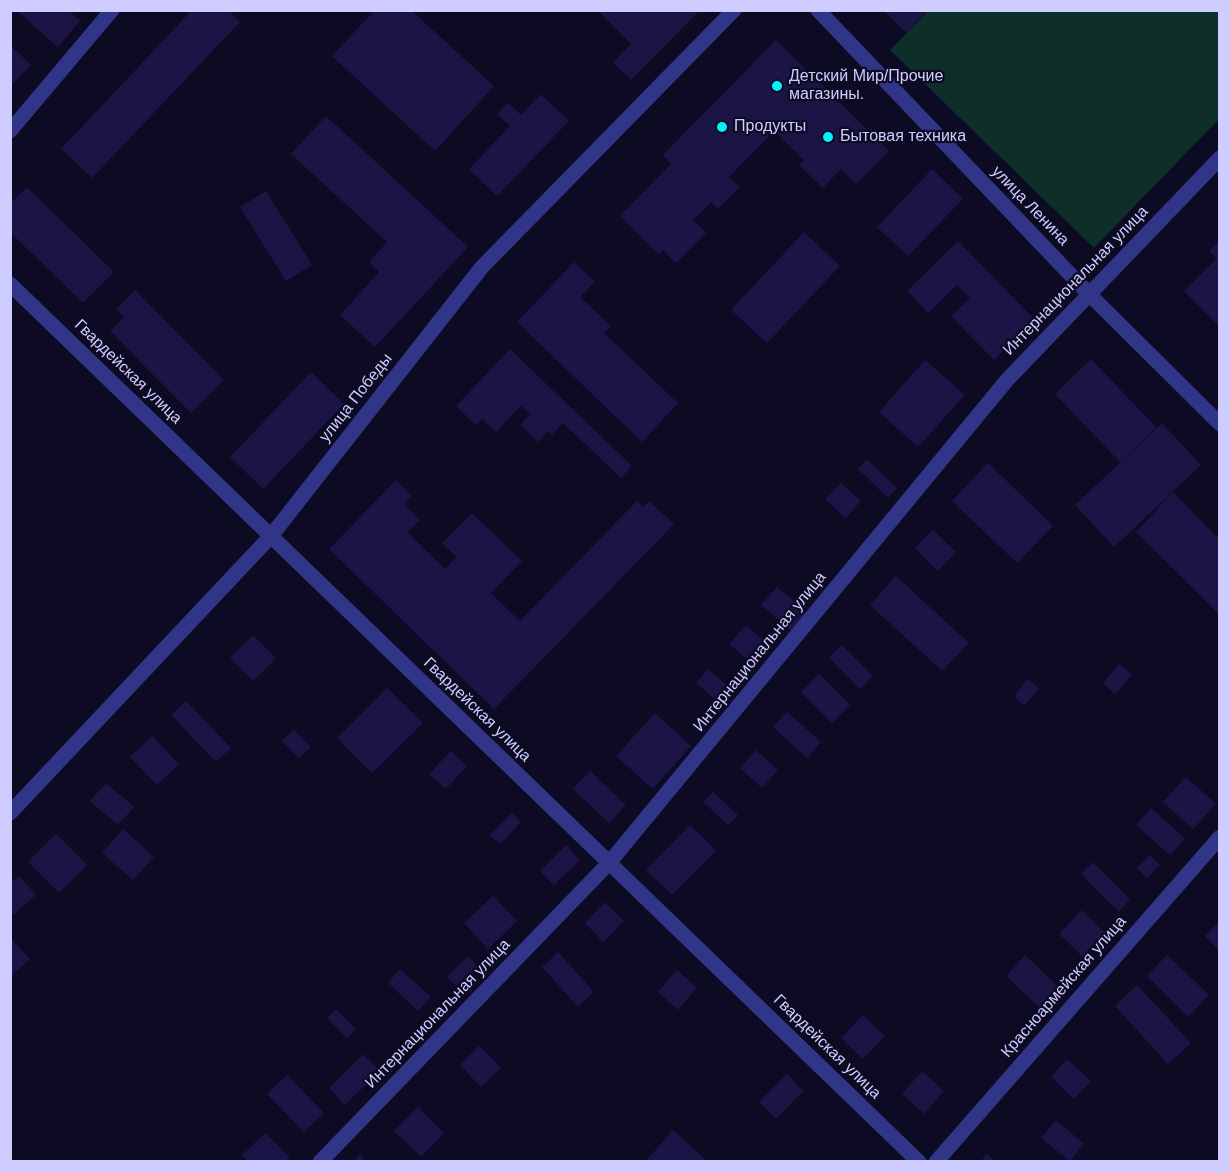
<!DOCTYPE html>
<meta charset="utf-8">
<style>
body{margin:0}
#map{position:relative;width:1230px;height:1172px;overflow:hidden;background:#0d0b23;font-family:Arial,sans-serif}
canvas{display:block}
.frame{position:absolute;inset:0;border:12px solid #cfcdff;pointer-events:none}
</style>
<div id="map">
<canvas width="1230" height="1172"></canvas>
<div class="frame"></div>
</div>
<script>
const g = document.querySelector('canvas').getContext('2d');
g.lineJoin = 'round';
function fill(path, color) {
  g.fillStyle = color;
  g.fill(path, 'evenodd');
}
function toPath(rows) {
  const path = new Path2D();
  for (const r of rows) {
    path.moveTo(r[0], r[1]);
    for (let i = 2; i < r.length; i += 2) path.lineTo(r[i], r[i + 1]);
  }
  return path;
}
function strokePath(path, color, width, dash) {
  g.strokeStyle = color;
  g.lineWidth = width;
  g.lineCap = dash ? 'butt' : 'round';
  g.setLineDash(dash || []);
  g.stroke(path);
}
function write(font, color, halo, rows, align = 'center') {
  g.font = font + ' Arial,sans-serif';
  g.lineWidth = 4.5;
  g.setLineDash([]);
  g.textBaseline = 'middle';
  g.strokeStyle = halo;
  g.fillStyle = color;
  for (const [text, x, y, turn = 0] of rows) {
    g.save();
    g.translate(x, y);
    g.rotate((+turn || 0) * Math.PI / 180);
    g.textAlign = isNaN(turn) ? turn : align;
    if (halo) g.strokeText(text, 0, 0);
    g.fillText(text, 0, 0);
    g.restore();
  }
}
fill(toPath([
 [928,11,1219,11,1219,119,1094,248,890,50]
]), '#0e2e2a');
fill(toPath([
 [16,10,68,10,80,21,58,47],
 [192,10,228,10,240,22,92,178,61,149],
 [375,10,411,10,494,86,435,151,332,56],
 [597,10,700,10,631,80,613,62,631,44],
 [883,10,928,10,906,33],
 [776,40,889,151,856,184,841,169,823,188,799,165,804,160,774,131,729,177,740,187,718,209,711,202,693,220,706,233,676,263,663,250,659,255,620,216,671,164,663,155],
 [10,45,31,65,13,84,10,82],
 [541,94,569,121,497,196,469,169,510,126,497,114,508,103,521,115],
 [326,116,468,247,375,347,340,315,379,272,369,262,387,242,291,154],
 [932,169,963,199,908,256,877,227],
 [27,187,114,272,83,303,10,232,10,204],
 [266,191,312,265,286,281,240,207],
 [804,232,840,266,767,343,731,310],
 [1220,240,1220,327,1184,291,1217,258,1209,251],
 [958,241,1035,320,994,360,951,316,970,298,957,285,928,313,907,291],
 [574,262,595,282,580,297,611,326,604,333,678,403,642,442,517,322],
 [135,290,224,380,191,413,110,331,124,317,116,309],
 [510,349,632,466,621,478,563,423,552,435,548,431,538,442,520,425,530,414,521,406,496,432,482,419,476,425,456,406],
 [1091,359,1156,427,1120,462,1055,394],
 [925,360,965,395,918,447,879,412],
 [311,372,344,404,263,489,230,457],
 [1162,423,1201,465,1114,547,1075,505],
 [867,459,897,488,888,498,858,469],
 [988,463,1053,526,1017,563,952,501],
 [396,480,412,496,404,504,420,520,407,532,445,569,456,557,442,543,472,513,522,561,491,593,520,621,637,501,643,507,649,501,674,524,494,709,329,549],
 [841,483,861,501,846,518,825,499],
 [1173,492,1220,540,1220,615,1136,532],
 [933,530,956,552,938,571,915,548],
 [896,576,969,643,942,671,870,605],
 [777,587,807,612,791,631,761,605],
 [746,625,772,648,756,667,729,644],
 [253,635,276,658,253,681,230,658],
 [842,645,873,676,860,689,829,658],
 [1119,664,1132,675,1115,694,1103,683],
 [708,669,730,688,718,702,696,683],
 [819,674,850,705,832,723,801,692],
 [1028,679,1039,688,1024,706,1014,696],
 [387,688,423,723,372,773,337,738],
 [186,701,231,748,216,762,171,715],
 [787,712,821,742,807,758,773,727],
 [655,713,691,746,653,789,616,756],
 [294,730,311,747,299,758,282,741],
 [152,736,179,764,157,785,130,757],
 [756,750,778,770,762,788,740,768],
 [451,751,467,766,446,789,429,774],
 [590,771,626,805,609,823,573,789],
 [1186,777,1216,804,1193,829,1163,802],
 [106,783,134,807,118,825,90,801],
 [713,792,738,815,728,825,703,802],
 [1151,808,1185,838,1170,855,1136,825],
 [512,813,521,822,500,844,490,835],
 [690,825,716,851,672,895,646,870],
 [123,829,154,857,133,880,102,853],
 [56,834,87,865,59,893,28,862],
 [566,845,580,860,554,885,540,871],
 [1150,855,1160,865,1147,878,1137,868],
 [1093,862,1130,899,1119,912,1081,874],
 [19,876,36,895,14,914,10,910,10,883],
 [493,896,517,921,488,949,464,923],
 [605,902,624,921,603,942,585,923],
 [1082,910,1105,933,1082,956,1059,934],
 [1220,921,1220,951,1205,936],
 [12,940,30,959,10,977,10,942],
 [558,952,594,992,578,1007,542,967],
 [1025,955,1063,991,1043,1011,1006,976],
 [1167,955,1209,995,1188,1017,1147,976],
 [468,956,477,966,456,986,447,977],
 [400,969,431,997,418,1011,388,983],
 [677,970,697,988,678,1010,658,992],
 [1137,985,1191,1043,1168,1064,1115,1006],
 [336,1009,356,1029,347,1038,327,1018],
 [863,1015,885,1036,863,1059,841,1038],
 [479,1046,501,1068,481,1087,460,1065],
 [363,1054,380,1071,345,1105,329,1088],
 [1067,1059,1091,1081,1074,1099,1051,1077],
 [922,1071,944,1091,924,1114,902,1094],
 [787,1074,803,1091,776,1119,759,1102],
 [287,1075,324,1113,304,1132,267,1094],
 [418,1107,444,1133,421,1157,394,1131],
 [1056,1120,1084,1144,1070,1161,1041,1138],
 [673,1130,705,1159,702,1162,645,1162],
 [265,1133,290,1157,286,1162,249,1162,242,1155],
 [987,1154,995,1162,980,1162],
 [360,1155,366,1162,353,1162]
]), '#1b1546');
strokePath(toPath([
 [818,10,1088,293,1220,424],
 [10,131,112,10],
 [10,284,919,1162],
 [10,813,271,536,482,267,734,10],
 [320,1162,609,863,1007,380,1220,158],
 [936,1162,1220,837]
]), '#313587', 15);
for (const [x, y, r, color] of [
 [777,86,6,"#00f3f8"],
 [722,127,6,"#00f3f8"],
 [828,137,6,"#00f3f8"]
]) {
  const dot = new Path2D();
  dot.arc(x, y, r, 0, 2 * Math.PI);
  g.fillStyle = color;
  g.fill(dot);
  strokePath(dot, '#0d0b23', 2);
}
write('16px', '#cfcdff', '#0d0b23', [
 ["Детский Мир/Прочие",789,77],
 ["магазины.",789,95],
 ["Продукты",734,127],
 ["Бытовая техника",840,137]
], 'left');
write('16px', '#cfcdff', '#0d0b23', [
 ["улица Ленина",1030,206,46],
 ["Интернациональная улица",1076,281,-46],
 ["Гвардейская улица",128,372,44],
 ["улица Победы",356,398,-52],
 ["Интернациональная улица",760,652,-51],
 ["Гвардейская улица",477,710,44],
 ["Красноармейская улица",1064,987,-49],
 ["Интернациональная улица",438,1014,-46],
 ["Гвардейская улица",827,1047,44]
]);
</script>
